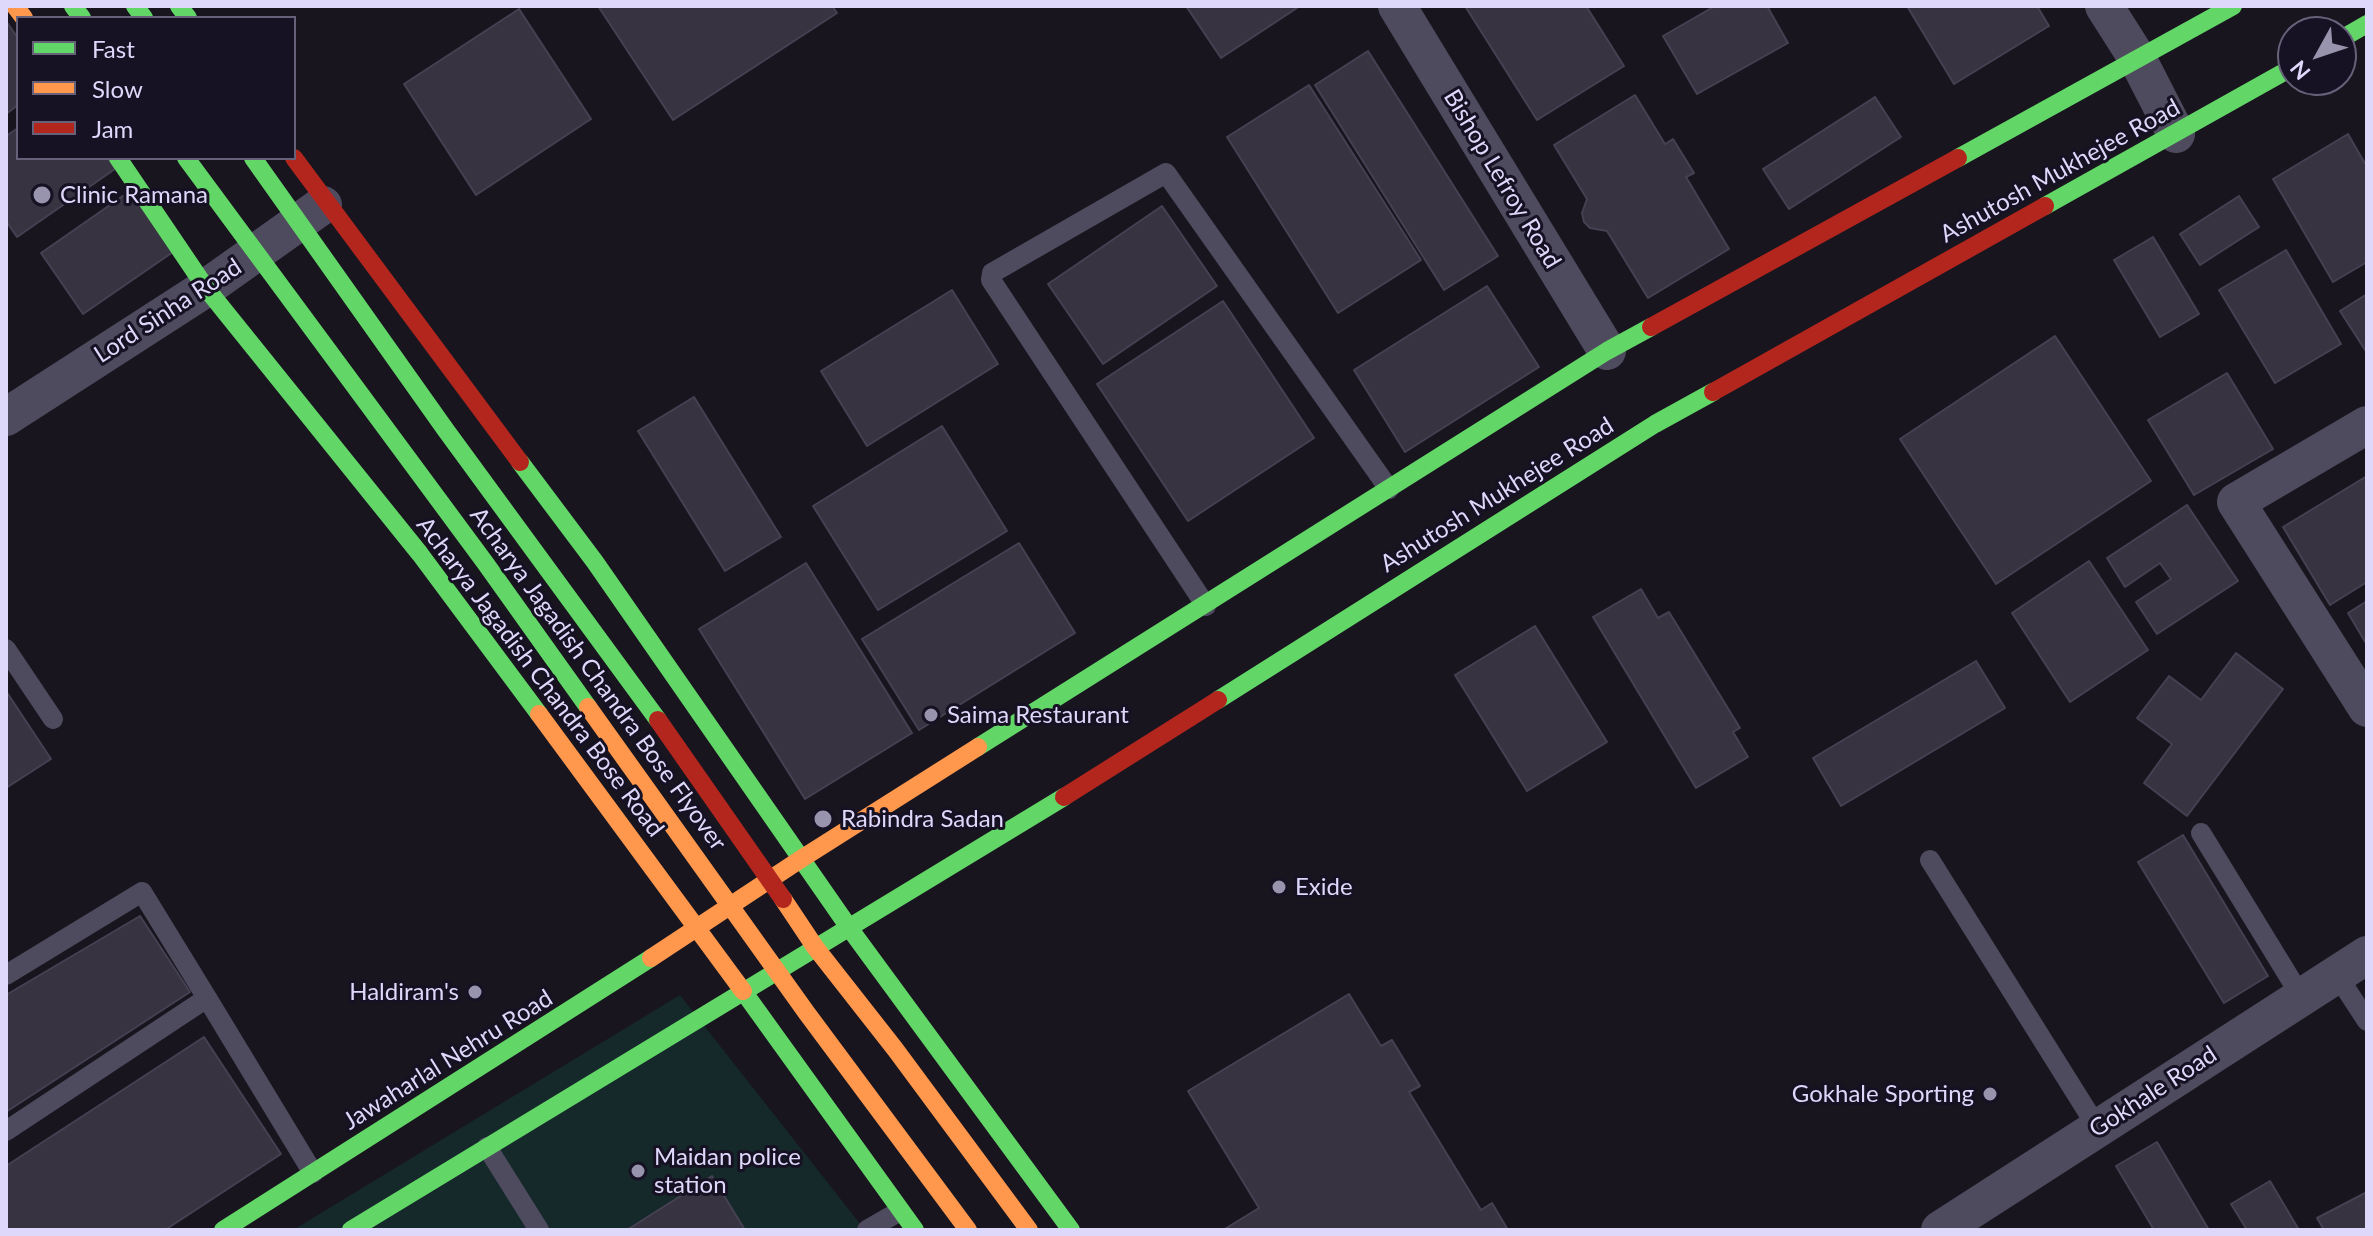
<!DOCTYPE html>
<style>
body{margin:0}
#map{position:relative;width:2373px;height:1236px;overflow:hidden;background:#18151f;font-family:Lato,sans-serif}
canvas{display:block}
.frame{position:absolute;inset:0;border:8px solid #ded8fa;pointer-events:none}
.legend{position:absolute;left:16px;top:16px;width:280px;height:144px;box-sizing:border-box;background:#161123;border:2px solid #666179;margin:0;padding:10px 14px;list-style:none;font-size:24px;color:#ded8fa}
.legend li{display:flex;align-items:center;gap:16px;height:40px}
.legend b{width:40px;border:2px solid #666179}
.north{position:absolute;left:2277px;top:16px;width:80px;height:80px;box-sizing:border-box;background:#161123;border:2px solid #666179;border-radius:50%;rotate:230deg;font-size:22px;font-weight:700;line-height:32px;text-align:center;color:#ded8fa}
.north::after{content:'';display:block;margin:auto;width:28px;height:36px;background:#9994ad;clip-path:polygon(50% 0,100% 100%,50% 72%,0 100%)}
</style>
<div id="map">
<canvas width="2373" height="1236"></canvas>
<div class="frame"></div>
<ul class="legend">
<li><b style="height:10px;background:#63d668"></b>Fast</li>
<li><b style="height:10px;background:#ff974d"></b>Slow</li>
<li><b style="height:10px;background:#b3261e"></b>Jam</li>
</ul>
<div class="north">N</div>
</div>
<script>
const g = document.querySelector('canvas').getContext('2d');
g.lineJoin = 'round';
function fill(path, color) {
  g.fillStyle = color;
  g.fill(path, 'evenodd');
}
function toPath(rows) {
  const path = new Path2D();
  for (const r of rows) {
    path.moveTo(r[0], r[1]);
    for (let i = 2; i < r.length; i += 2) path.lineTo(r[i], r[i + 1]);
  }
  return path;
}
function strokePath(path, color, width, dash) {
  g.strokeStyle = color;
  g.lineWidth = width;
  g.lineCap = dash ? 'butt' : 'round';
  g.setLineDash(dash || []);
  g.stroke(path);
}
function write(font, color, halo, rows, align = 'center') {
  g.font = font + ' Lato,sans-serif';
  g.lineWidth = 6;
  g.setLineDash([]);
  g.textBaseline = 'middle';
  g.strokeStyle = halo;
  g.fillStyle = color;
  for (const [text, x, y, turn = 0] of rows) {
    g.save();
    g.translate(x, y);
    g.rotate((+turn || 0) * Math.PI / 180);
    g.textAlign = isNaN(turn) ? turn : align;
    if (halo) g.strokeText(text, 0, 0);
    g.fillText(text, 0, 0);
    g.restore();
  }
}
fill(toPath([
 [680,995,865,1230,293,1230]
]), '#15282a');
const building = toPath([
 [598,6,832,6,837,13,673,120,598,6],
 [1186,6,1300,6,1221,58,1186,6],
 [1465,6,1586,6,1624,66,1537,120,1465,6],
 [1715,6,1767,6,1788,43,1697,94,1663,36,1715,6],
 [1907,6,2037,6,2049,26,1954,84,1907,6],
 [519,9,591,119,476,195,404,84,519,9],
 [6,21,18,38,18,105,6,114,6,21],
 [1368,51,1498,256,1444,290,1315,85,1368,51],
 [1309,85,1421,260,1338,313,1227,137,1309,85],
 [1635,95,1665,144,1673,139,1694,173,1686,177,1729,249,1648,298,1607,231,1590,228,1584,222,1582,213,1587,199,1554,145,1635,95],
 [1875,97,1901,137,1789,209,1763,169,1875,97],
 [18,128,18,158,108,158,115,169,17,237,6,221,6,136,18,128],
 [2348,134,2367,167,2367,262,2333,282,2273,179,2348,134],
 [130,191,173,252,83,314,41,253,130,191],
 [2239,196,2259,227,2200,265,2180,234,2239,196],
 [1162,206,1217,286,1103,364,1048,284,1162,206],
 [2153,237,2199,314,2160,337,2114,260,2153,237],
 [2286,250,2341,344,2275,383,2219,290,2286,250],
 [1487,286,1539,367,1405,452,1354,370,1487,286],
 [952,290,998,364,867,446,821,371,952,290],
 [2367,294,2367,353,2340,311,2367,294],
 [1223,301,1314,438,1188,521,1097,384,1223,301],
 [2055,336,2151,481,1996,584,1900,439,2055,336],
 [2227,373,2273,449,2194,495,2148,420,2227,373],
 [694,397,781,537,725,571,638,431,694,397],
 [942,426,1007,531,878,610,813,506,942,426],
 [2367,476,2367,582,2330,605,2283,527,2367,476],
 [2187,505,2238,581,2157,634,2136,602,2171,579,2160,563,2125,587,2107,558,2187,505],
 [1019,543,1075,633,919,730,862,639,1019,543],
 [2089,561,2148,650,2070,702,2012,613,2089,561],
 [806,563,912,733,805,799,699,629,806,563],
 [1641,589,1658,618,1669,612,1740,728,1733,732,1748,757,1696,788,1593,617,1641,589],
 [2367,601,2367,645,2348,613,2367,601],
 [1535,626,1607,742,1527,791,1455,675,1535,626],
 [2236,653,2283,689,2187,816,2144,783,2172,744,2137,718,2169,676,2201,700,2236,653],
 [1976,661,2005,708,1841,806,1813,758,1976,661],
 [6,691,51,759,6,788,6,691],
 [2183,835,2268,976,2224,1003,2138,862,2183,835],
 [140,916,190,992,6,1112,6,995,140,916],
 [1349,994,1381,1046,1392,1040,1420,1086,1409,1092,1481,1210,1492,1203,1508,1230,1223,1230,1259,1208,1188,1091,1349,994],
 [204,1037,281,1154,165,1230,6,1230,6,1166,204,1037],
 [2157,1142,2209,1230,2154,1230,2116,1166,2157,1142],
 [712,1176,745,1230,627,1230,712,1176],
 [2270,1181,2299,1230,2247,1230,2231,1204,2270,1181],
 [2367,1192,2367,1230,2324,1230,2317,1218,2367,1192]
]);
fill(building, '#373341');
strokePath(building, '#454152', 2);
strokePath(toPath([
 [1206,606,991,280,992,273,1166,173,1389,489],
 [6,649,53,719],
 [2201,833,2302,998],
 [1930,860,2097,1127],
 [6,975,142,892,207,998],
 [2337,975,2367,1021],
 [6,1131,207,998,313,1173],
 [487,1147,539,1230],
 [867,1230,900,1211]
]), '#4e4b5e', 20);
strokePath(toPath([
 [1397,6,1607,351],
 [2104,6,2137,58,2176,134],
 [6,417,206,288,323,205],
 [2367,425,2236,502,2367,708],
 [1940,1230,2367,955]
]), '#4e4b5e', 38);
strokePath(toPath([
 [73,6,82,18],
 [135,6,144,18],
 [179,6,188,18],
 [2341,39,2367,24],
 [118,158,206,288,420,554,539,714],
 [1958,158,2233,6],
 [2045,206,2293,67],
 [520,462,595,562,850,929],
 [1218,700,1655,424,1713,392],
 [978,747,1607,351,1651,327],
 [850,929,1071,1230],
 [743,991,915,1230],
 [223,1230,651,958],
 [351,1230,1064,797]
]), '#63d668', 18);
strokePath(toPath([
 [15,6,24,18],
 [539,714,743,991],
 [651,958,801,859,978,747]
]), '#ff974d', 18);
strokePath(toPath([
 [294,158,520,462],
 [1651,327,1958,158],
 [1713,392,2045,206],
 [1064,797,1218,700]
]), '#b3261e', 18);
strokePath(toPath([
 [186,158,486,564,588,707],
 [253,158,445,429,658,720]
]), '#63d668', 18);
strokePath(toPath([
 [588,707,806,1012,968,1230],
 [783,899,815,947,895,1049,1029,1230]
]), '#ff974d', 18);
strokePath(toPath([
 [658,720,783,899]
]), '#b3261e', 18);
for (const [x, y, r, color] of [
 [42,195,10,"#9994ad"],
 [931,715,8,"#9994ad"],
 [823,819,10,"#9994ad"],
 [1279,887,8,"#9994ad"],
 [475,992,8,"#9994ad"],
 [1990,1094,8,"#9994ad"],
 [638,1171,8,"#9994ad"]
]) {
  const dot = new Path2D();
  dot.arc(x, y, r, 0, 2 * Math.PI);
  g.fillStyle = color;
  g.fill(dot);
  strokePath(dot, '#161123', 3);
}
write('24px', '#ded8fa', '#161123', [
 ["Ashutosh Mukhejee Road",2060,171,-29],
 ["Bishop Lefroy Road",1502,179,59],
 ["Lord Sinha Road",168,311,-33],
 ["Ashutosh Mukhejee Road",1497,495,-32],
 ["Acharya Jagadish Chandra Bose Road",540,677,53],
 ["Acharya Jagadish Chandra Bose Flyover",598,679,54],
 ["Jawaharlal Nehru Road",448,1060,-32],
 ["Gokhale Road",2153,1092,-33]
]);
write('24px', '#ded8fa', '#161123', [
 ["Clinic Ramana",60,195],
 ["Saima Restaurant",947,715],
 ["Rabindra Sadan",841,819],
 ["Exide",1295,887],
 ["Haldiram's",459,992,"right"],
 ["Gokhale Sporting",1974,1094,"right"],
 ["Maidan police",654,1157],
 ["station",654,1185]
], 'left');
</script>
